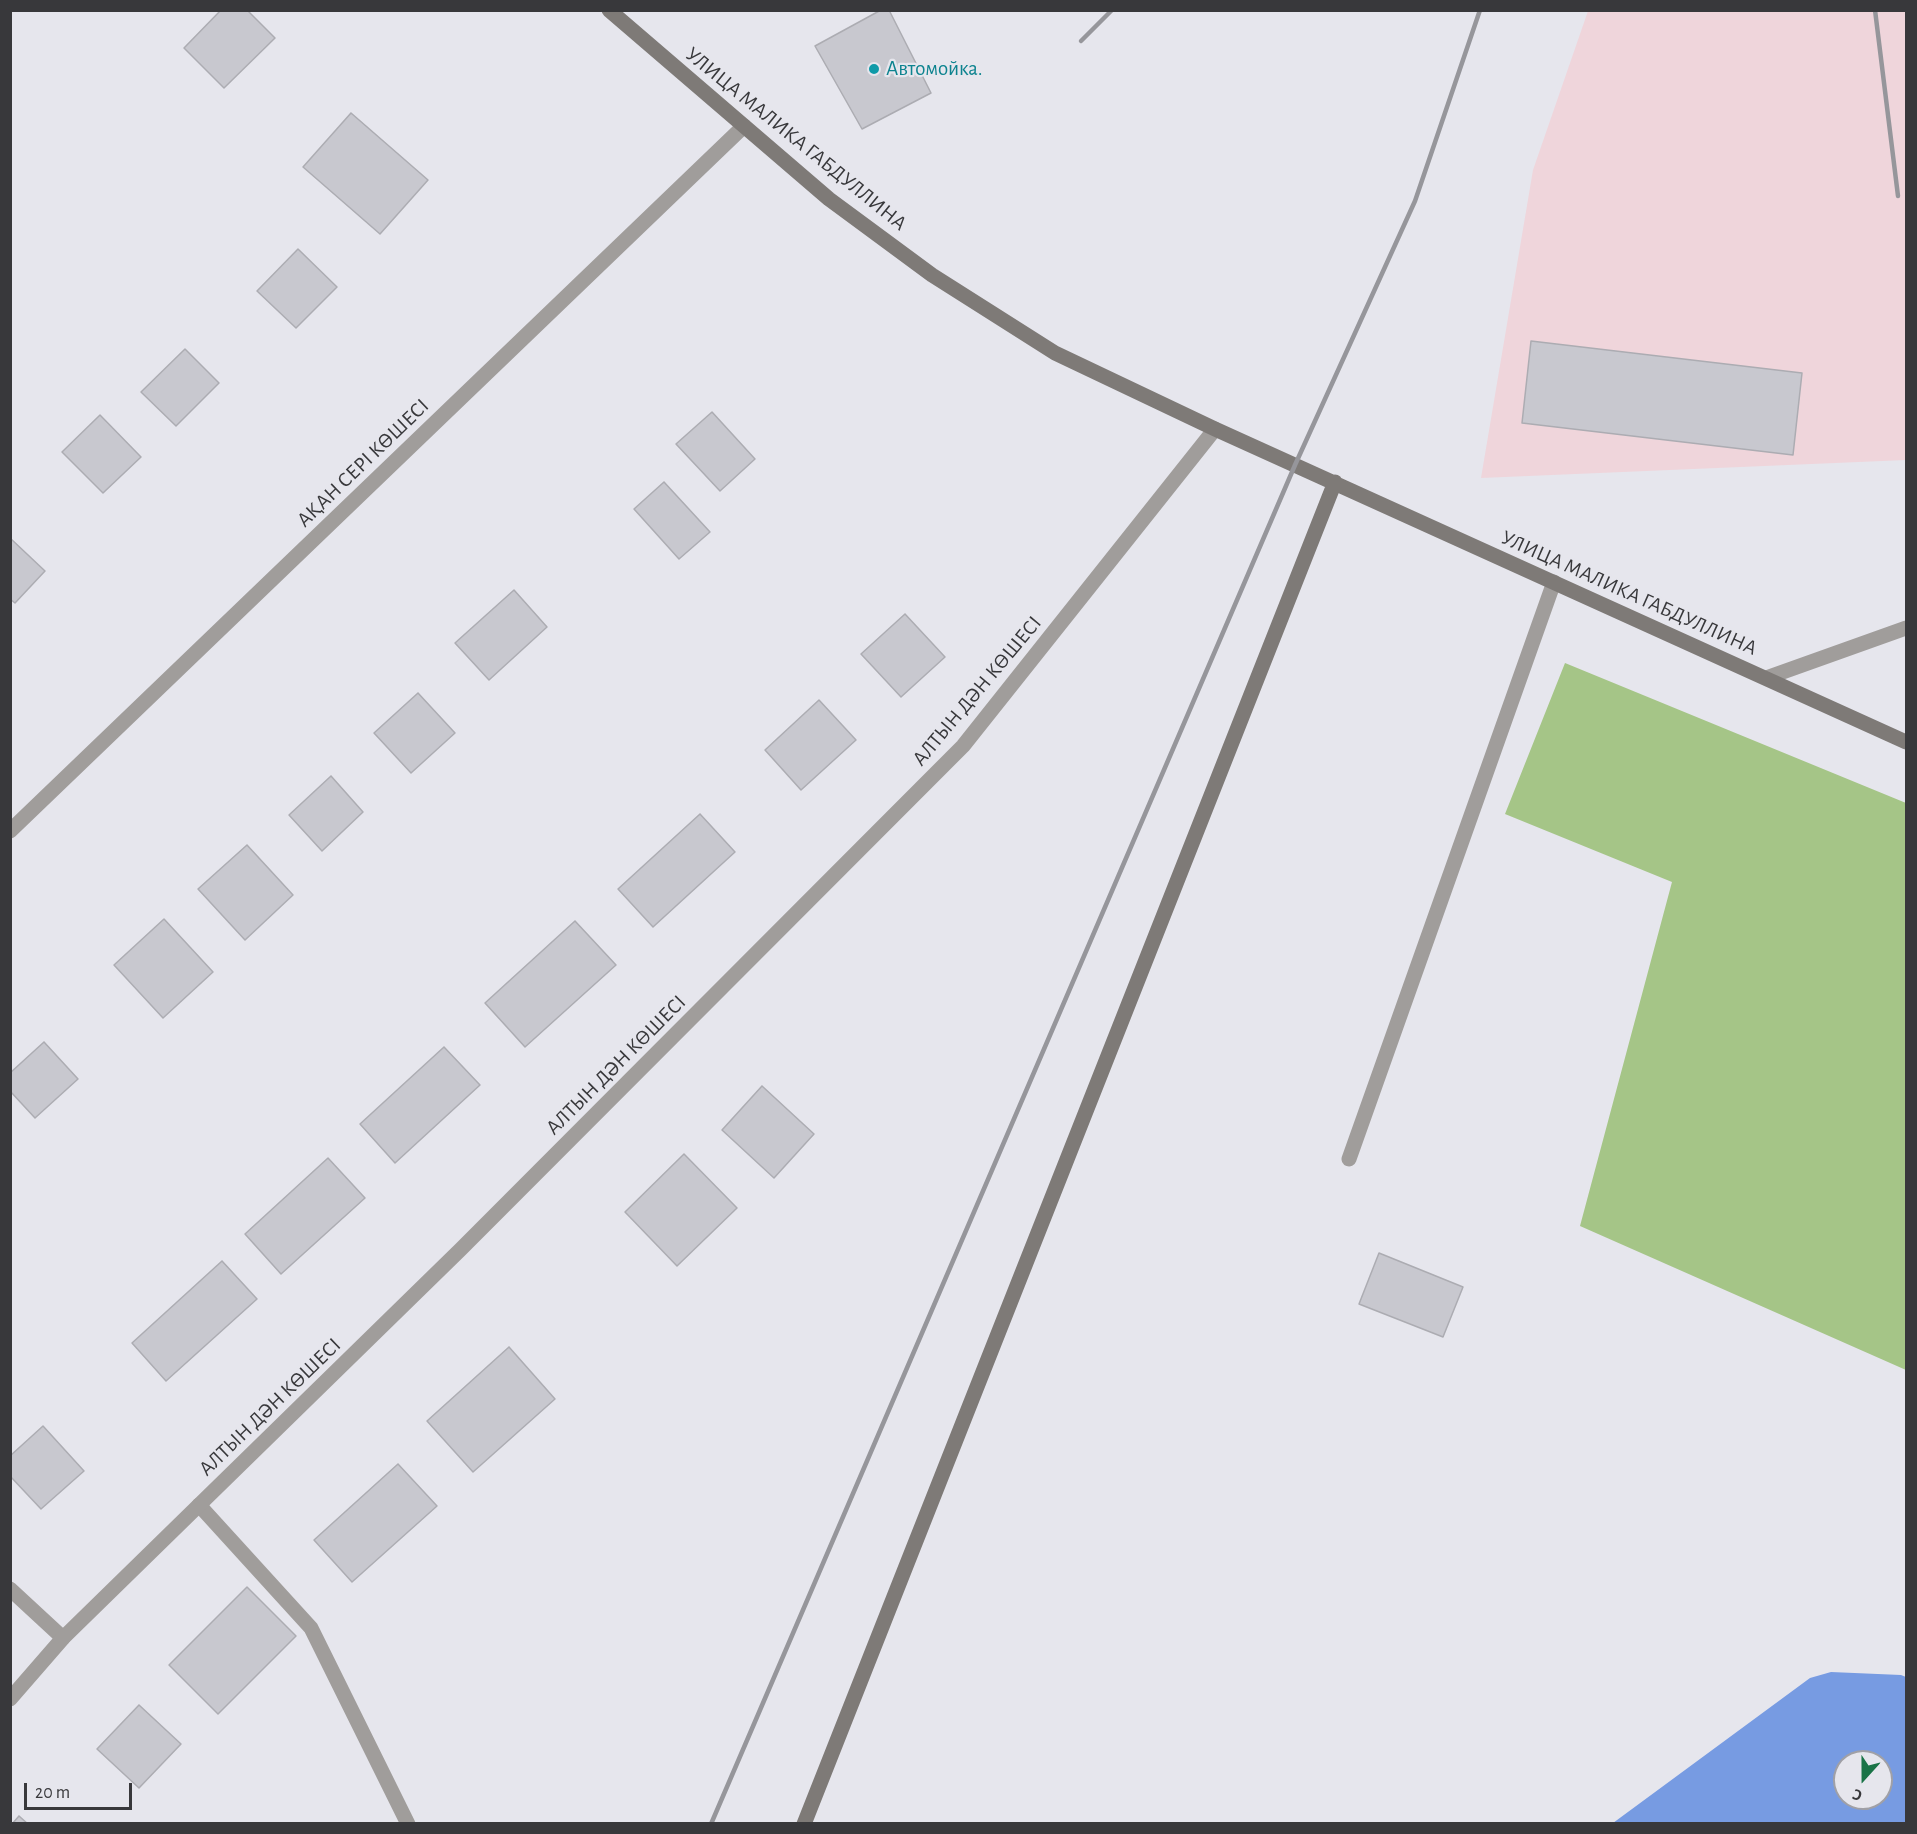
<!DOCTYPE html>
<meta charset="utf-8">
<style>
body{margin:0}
#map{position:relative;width:1917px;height:1834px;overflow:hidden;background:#e6e6ed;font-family:"Alegreya Sans",sans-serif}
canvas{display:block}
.frame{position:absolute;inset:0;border:12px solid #38383b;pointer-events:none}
.north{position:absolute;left:1833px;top:1750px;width:60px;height:60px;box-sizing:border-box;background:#e6e6ed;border:2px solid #a0a0a6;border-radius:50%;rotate:201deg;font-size:16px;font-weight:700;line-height:24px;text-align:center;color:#38383b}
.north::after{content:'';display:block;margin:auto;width:21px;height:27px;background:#197347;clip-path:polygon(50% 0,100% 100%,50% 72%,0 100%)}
.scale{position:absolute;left:24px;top:1783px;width:108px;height:27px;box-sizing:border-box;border:3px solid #38383b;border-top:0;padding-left:8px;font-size:18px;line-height:21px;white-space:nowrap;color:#38383b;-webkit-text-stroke:4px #e6e6ed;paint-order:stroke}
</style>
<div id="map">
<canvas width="1917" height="1834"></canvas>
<div class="frame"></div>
<div class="north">С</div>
<div class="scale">20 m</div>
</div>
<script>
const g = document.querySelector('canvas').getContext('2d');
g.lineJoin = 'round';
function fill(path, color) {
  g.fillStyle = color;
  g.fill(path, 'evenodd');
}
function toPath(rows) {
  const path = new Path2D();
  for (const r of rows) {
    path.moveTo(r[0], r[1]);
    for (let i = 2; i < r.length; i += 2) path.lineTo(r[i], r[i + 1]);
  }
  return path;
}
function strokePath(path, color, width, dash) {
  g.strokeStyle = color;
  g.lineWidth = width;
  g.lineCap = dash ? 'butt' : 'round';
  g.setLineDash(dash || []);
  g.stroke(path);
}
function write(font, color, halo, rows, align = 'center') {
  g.font = font + ' "Alegreya Sans",sans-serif';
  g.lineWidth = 4.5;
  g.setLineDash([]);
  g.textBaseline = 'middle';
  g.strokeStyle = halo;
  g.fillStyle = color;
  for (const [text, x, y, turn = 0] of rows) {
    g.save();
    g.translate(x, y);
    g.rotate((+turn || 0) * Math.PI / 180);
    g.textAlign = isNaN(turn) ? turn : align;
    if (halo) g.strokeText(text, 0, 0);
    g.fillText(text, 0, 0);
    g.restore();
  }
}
fill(toPath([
 [1588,11,1906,11,1906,460,1481,478,1533,170]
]), '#efd5db');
fill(toPath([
 [1565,663,1906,803,1906,1370,1580,1226,1672,882,1505,814]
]), '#a5c587');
fill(toPath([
 [1831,1672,1901,1675,1906,1677,1906,1823,1613,1823,1810,1678],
 [1845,1762,1881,1762,1881,1798,1845,1798]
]), '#779be2');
const building = toPath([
 [221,10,247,10,275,38,224,88,184,48,221,10],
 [881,10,889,10,931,93,862,129,815,46,881,10],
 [351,113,428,180,380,234,303,167,351,113],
 [298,249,337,287,296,328,257,291,298,249],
 [1531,341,1802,373,1793,455,1522,423,1531,341],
 [185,349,219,383,176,426,141,392,185,349],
 [712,412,755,459,720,491,676,444,712,412],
 [100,415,141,457,103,493,62,452,100,415],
 [664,482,710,532,679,559,634,509,664,482],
 [10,538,45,571,15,603,10,599,10,538],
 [514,590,547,627,489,680,455,643,514,590],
 [905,614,945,657,901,697,861,654,905,614],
 [418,693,455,733,411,773,374,733,418,693],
 [819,700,856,740,801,790,765,750,819,700],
 [331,776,363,812,322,851,289,815,331,776],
 [700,814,735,852,653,927,618,889,700,814],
 [247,845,293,895,245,940,198,889,247,845],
 [164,919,213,972,163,1018,114,965,164,919],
 [575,921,616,965,525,1047,485,1003,575,921],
 [44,1042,78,1079,35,1118,10,1091,10,1073,44,1042],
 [444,1047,480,1085,395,1163,360,1124,444,1047],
 [762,1086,814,1134,774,1178,722,1130,762,1086],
 [684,1154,737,1208,677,1266,625,1212,684,1154],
 [328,1158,365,1198,281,1274,245,1234,328,1158],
 [1379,1253,1463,1287,1443,1337,1359,1304,1379,1253],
 [222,1261,257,1299,166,1381,132,1343,222,1261],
 [509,1347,555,1399,473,1472,427,1421,509,1347],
 [43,1426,84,1471,41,1509,10,1476,10,1456,43,1426],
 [398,1464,437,1506,352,1582,314,1540,398,1464],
 [247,1587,296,1636,218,1714,169,1665,247,1587],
 [139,1705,181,1744,139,1788,97,1749,139,1705],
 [19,1816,28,1824,12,1824,19,1816]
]);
fill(building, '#c8c8cf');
strokePath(building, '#acacb2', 1.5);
strokePath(toPath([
 [1766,678,1906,628],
 [1349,1159,1554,582],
 [199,1505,311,1628,408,1824],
 [10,1589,63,1638]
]), '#a09d9b', 15);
strokePath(toPath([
 [10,1699,63,1638,460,1250,963,746,1215,429]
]), '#a09d9b', 15);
strokePath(toPath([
 [10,831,744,126]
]), '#a09d9b', 15);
strokePath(toPath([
 [609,10,829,199,932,275,1055,353,1215,429,1906,742],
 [804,1824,1335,482]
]), '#7e7a77', 15);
strokePath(toPath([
 [1875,10,1898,196],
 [1081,41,1112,10],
 [711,1824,1295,465,1415,201,1480,10]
]), '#96969b', 4.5);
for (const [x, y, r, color] of [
 [874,69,6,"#0f9aa8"]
]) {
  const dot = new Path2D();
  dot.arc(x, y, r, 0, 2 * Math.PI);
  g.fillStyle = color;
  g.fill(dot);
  strokePath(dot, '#e6e6ed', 2);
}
write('21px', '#0d838f', '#e6e6ed', [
 ["Автомойка.",886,69]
], 'left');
write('21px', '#38383b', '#e6e6ed', [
 ["УЛИЦА МАЛИКА ГАБДУЛЛИНА",796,139,39],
 ["АҚАН СЕРІ КӨШЕСІ",363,463,-44],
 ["УЛИЦА МАЛИКА ГАБДУЛЛИНА",1629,593,24],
 ["АЛТЫН ДӘН КӨШЕСІ",977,691,-50],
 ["АЛТЫН ДӘН КӨШЕСІ",616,1065,-45],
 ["АЛТЫН ДӘН КӨШЕСІ",270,1407,-44]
]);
</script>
